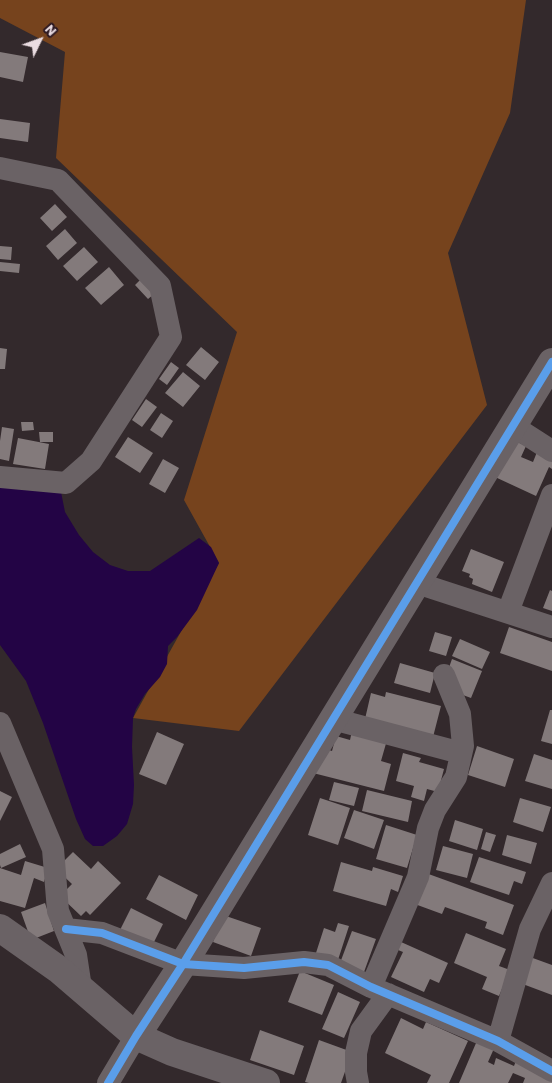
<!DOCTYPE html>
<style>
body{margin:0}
#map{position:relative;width:552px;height:1083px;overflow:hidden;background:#33292c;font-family:Barlow,sans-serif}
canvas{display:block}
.north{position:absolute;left:15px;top:15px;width:50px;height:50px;-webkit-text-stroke:4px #2e1a22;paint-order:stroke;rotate:48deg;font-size:14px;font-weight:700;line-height:20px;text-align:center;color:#eadce1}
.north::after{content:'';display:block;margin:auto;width:18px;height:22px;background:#eadce1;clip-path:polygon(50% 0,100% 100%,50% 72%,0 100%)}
</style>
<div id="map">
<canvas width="552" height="1083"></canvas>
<div class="north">N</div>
</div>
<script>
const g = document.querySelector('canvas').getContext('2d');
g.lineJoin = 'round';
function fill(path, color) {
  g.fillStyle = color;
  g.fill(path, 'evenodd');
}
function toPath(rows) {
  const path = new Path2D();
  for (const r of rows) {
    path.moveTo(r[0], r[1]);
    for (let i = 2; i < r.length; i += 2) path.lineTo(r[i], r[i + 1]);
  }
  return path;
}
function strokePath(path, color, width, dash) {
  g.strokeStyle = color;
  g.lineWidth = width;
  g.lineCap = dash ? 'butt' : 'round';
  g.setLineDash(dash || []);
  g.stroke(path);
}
fill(toPath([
 [0,0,526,0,510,113,448,253,487,405,239,731,133,718,219,563,184,500,237,332,56,158,65,52,0,18]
]), '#76431d');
fill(toPath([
 [0,481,60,487,65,512,79,535,93,552,110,565,128,571,150,571,199,538,211,547,219,563,197,610,177,637,168,646,167,664,160,677,145,694,136,709,133,718,132,747,134,785,133,804,127,824,117,836,103,846,93,846,85,839,76,819,43,723,26,681,0,645]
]), '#230445');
fill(toPath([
 [0,52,28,57,23,82,0,77],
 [0,119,30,123,28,142,0,138],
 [55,204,67,217,52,231,40,218],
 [65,229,77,243,58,260,46,246],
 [0,246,12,247,11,260,0,259],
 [84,247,98,262,77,281,63,266],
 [0,262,20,264,19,273,0,271],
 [109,267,124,285,101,305,85,288],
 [141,279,154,294,148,299,135,285],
 [201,347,219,362,205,380,186,365],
 [0,348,7,349,5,369,0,369],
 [171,362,179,368,167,385,159,379],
 [183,372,200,386,183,407,165,393],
 [146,399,157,407,142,427,132,420],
 [161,413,173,421,162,438,150,430],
 [21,422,33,422,34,430,22,431],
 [2,427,14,429,9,461,0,459,0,441],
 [39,432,53,432,53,442,40,442],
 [128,437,153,453,140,473,115,457],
 [18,438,49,444,45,469,13,464],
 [515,441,526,446,521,457,533,462,537,452,552,459,552,469,549,467,536,496,495,477],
 [163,459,179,468,165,493,149,484],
 [471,549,504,562,492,592,472,584,473,579,469,577,470,574,462,571],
 [550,590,552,591,552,611,543,608],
 [509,627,552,642,552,671,500,653],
 [435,632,452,637,446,656,429,651],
 [460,639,490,652,482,669,452,656],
 [452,659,482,671,471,698,452,691,446,676],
 [400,663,435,673,430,693,394,683],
 [386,692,441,706,433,737,365,719,371,693,385,697],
 [550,710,552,710,552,744,541,741],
 [352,731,387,740,381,761,391,764,384,791,309,772,326,749,332,751,336,736,350,740],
 [157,732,184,744,166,785,139,774],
 [477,746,514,759,505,787,468,775],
 [403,753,421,758,419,762,444,769,438,792,427,789,424,801,411,797,414,786,396,781],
 [534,754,552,760,552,789,525,781],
 [334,782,359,788,354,806,329,800],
 [367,790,412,801,408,822,362,811],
 [0,791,12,797,0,821],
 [320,798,350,808,338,845,308,835],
 [520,798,551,807,543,832,513,822],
 [354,810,384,820,374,849,344,838],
 [455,820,483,829,477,850,449,841],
 [386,825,417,835,407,868,376,859],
 [486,832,496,835,490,852,481,849],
 [507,835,537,843,531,864,502,855],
 [20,844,26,857,1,868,0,865,0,854],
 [443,846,473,854,467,878,436,870],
 [73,852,91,869,98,861,121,883,90,915,86,911,81,916,60,896,72,884,56,869],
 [479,857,526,872,522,884,514,881,509,895,470,882],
 [25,861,48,868,44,882,34,878,25,908,0,901,0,868,21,875],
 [341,862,372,871,373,867,403,876,398,892,391,889,386,906,333,891],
 [423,872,514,905,503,935,485,928,487,922,445,907,442,914,412,903],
 [159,875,198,895,186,920,146,899],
 [45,903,54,931,31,940,21,912],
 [131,908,163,924,151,948,119,932],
 [223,915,261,928,251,956,213,942],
 [338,923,349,926,337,963,315,956,324,928,335,932],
 [352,931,376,939,364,972,340,963],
 [466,933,506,949,499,966,510,970,499,996,482,989,487,977,454,963],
 [401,942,448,963,439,983,430,979,424,992,391,977,403,952,398,950],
 [530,957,552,965,552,995,520,983],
 [300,971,334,985,322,1015,288,1002],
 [338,992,360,1002,344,1038,322,1029],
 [401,1018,423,1029,426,1022,468,1041,449,1083,427,1083,431,1075,385,1053],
 [260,1030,304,1046,294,1075,250,1060],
 [479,1036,496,1044,488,1062,494,1065,496,1058,514,1066,517,1058,552,1074,552,1083,523,1083,525,1078,513,1073,508,1083,459,1083],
 [319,1040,352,1052,341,1083,309,1083,305,1082]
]), '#837a7b');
strokePath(toPath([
 [0,168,58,180,160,286,171,337,91,461,66,483,0,477],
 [513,426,552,451],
 [417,583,552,627],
 [508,612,552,495],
 [333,719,461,753],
 [0,723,53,849,58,911,76,955,81,988],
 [66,929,102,933,183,964,244,968,304,962,328,965,371,987,498,1041,552,1071],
 [371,987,418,877,428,828,435,810,456,777,463,746,460,714,444,675],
 [498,1041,530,929,552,883],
 [108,1083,136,1036],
 [358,1083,356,1072,356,1053,361,1031,388,994]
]), '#6a6265', 22);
strokePath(toPath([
 [0,928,58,969,136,1036,172,1052,266,1083],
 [136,1036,183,964,552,362]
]), '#6a6265', 28);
strokePath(toPath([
 [66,929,102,933,183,964,244,968,304,962,328,965,371,987,498,1041,552,1071],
 [108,1083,136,1036,183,964,552,362]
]), '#5a9eea', 8);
</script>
